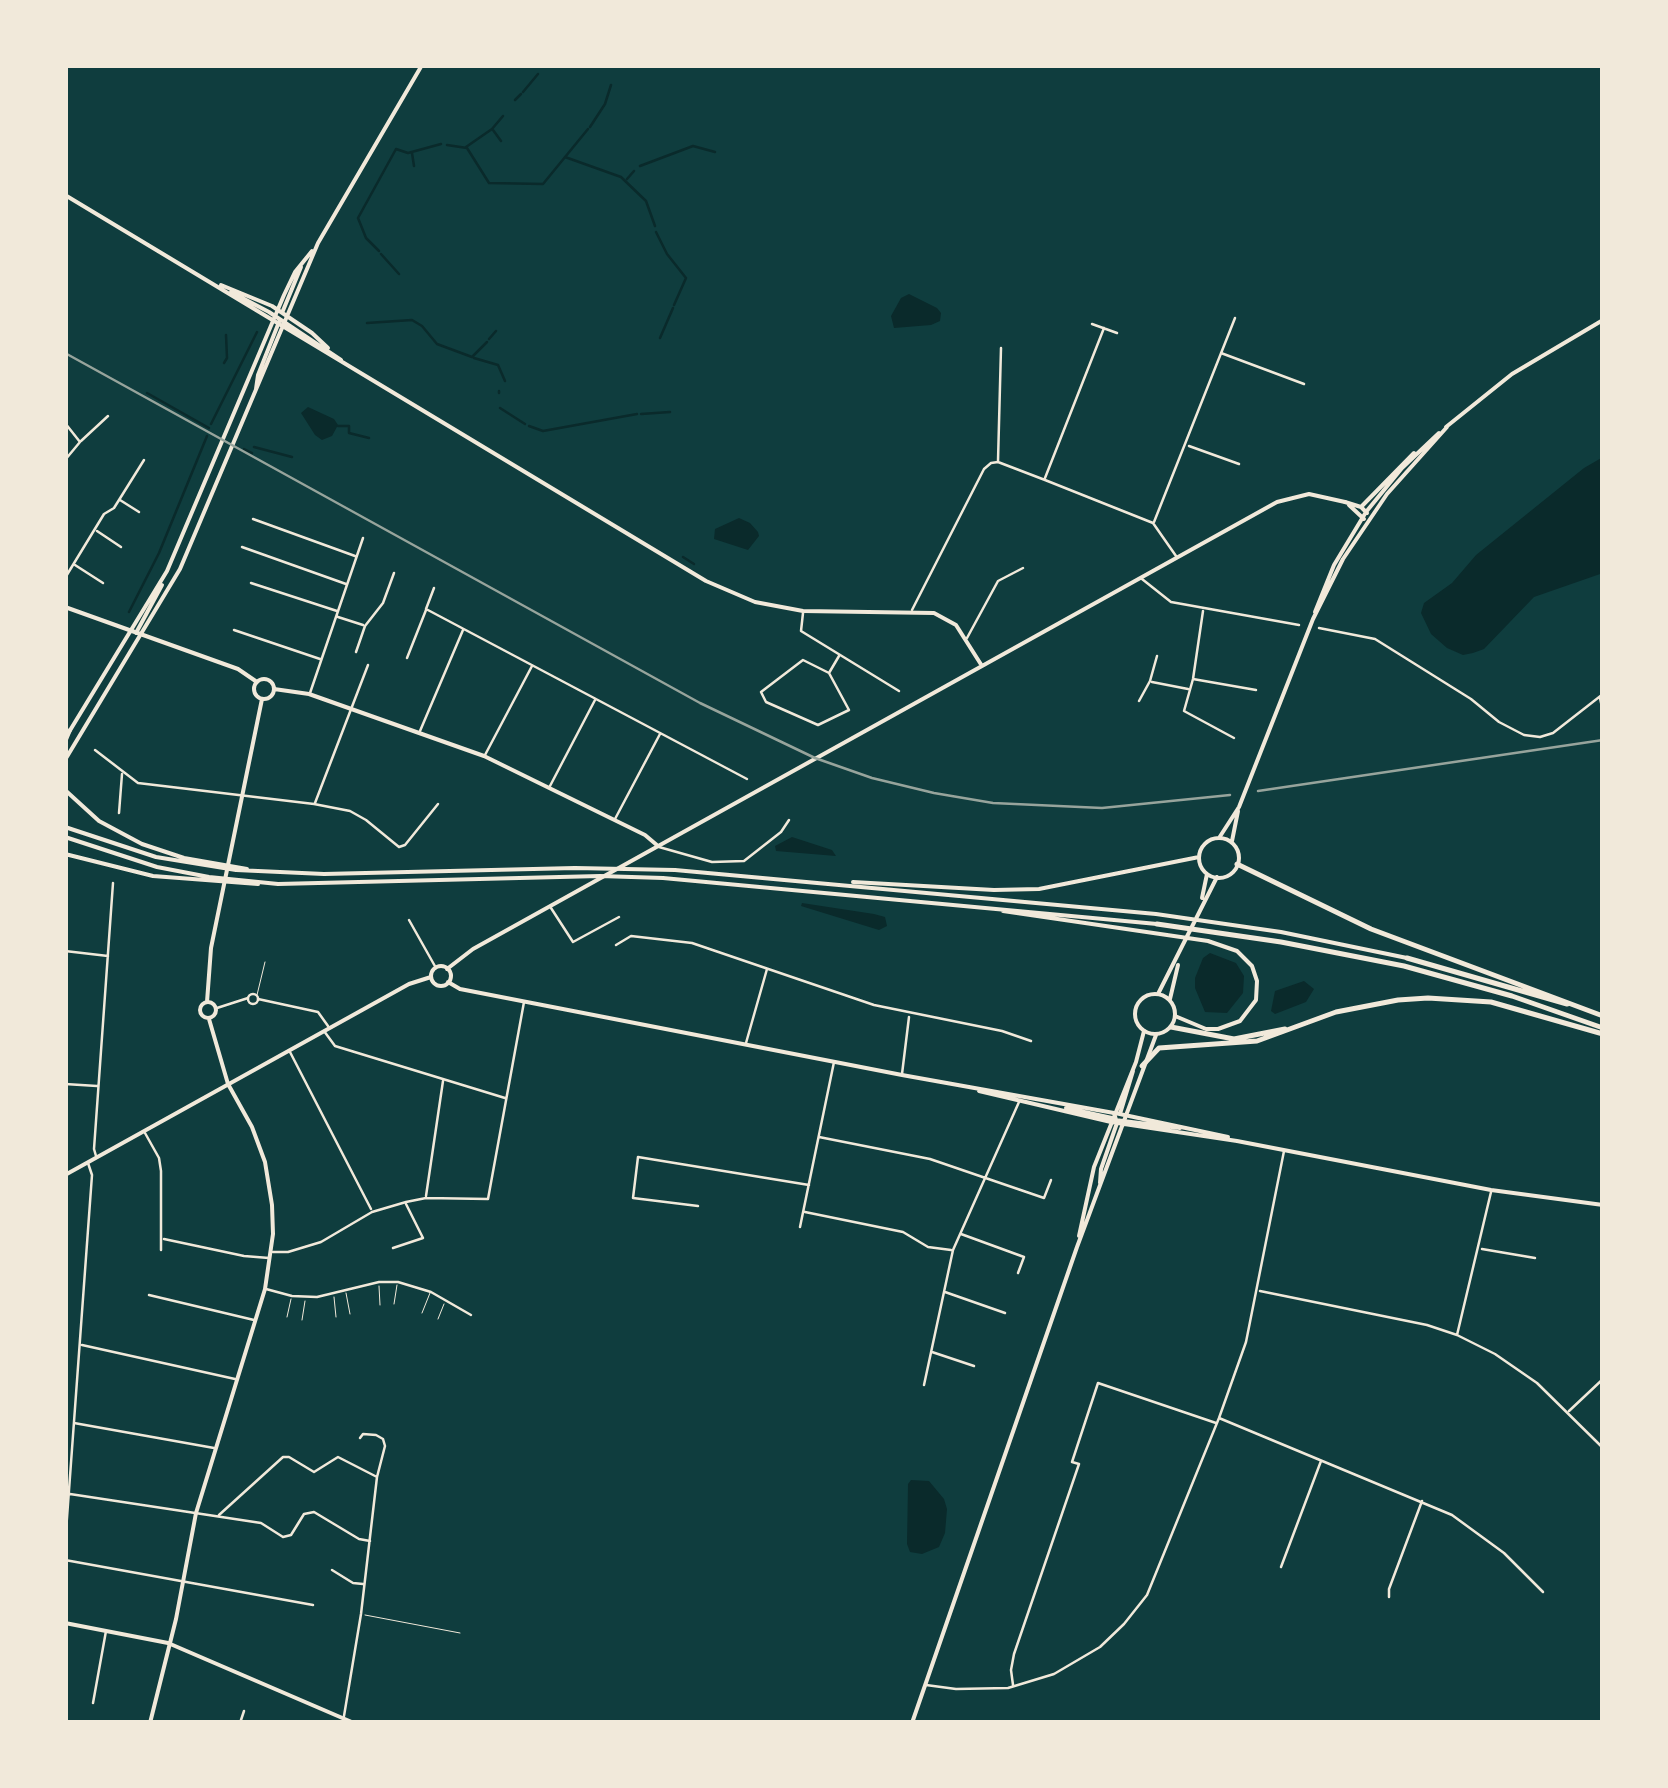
<!DOCTYPE html>
<style>
body{margin:0}
#map{position:relative;width:1668px;height:1788px;overflow:hidden;background:#0f3d3e;font-family:Signika,sans-serif}
canvas{display:block}
.frame{position:absolute;inset:0;border:68px solid #f1e9da;pointer-events:none}
</style>
<div id="map">
<canvas width="1668" height="1788"></canvas>
<div class="frame"></div>
</div>
<script>
const g = document.querySelector('canvas').getContext('2d');
g.lineJoin = 'round';
function fill(path, color) {
  g.fillStyle = color;
  g.fill(path, 'evenodd');
}
function toPath(rows) {
  const path = new Path2D();
  for (const r of rows) {
    if (r.length === 3) {
      path.moveTo(r[0] + r[2], r[1]);
      path.arc(r[0], r[1], r[2], 0, 2 * Math.PI);
      continue;
    }
    path.moveTo(r[0], r[1]);
    for (let i = 2; i < r.length; i += 2) path.lineTo(r[i], r[i + 1]);
  }
  return path;
}
function strokePath(path, color, width, dash) {
  g.strokeStyle = color;
  g.lineWidth = width;
  g.lineCap = dash ? 'butt' : 'round';
  g.setLineDash(dash || []);
  g.stroke(path);
}
fill(toPath([
 [909,294,937,308,941,313,940,321,931,325,894,328,891,316,901,298],
 [308,407,334,419,338,425,332,436,322,440,315,435,301,413],
 [1603,457,1603,573,1534,597,1484,649,1473,653,1463,655,1447,648,1431,634,1421,613,1424,603,1452,583,1476,555,1584,468],
 [739,518,750,523,758,532,759,536,748,550,714,539,715,529],
 [792,837,832,850,836,856,776,851,775,846],
 [802,903,874,914,885,917,887,926,879,930,801,906],
 [1210,953,1236,963,1244,976,1243,993,1227,1013,1205,1012,1195,988,1195,978,1203,958],
 [1304,981,1314,989,1306,1002,1275,1014,1271,1011,1275,991],
 [911,1480,929,1481,944,1499,947,1509,945,1533,939,1547,922,1554,910,1552,907,1544,908,1484]
]), '#0a2a2b');
strokePath(toPath([
 [523,92,538,74],
 [515,100,521,94],
 [590,127,605,104,611,85],
 [493,130,501,141],
 [447,145,467,148,489,183,543,184,588,129],
 [466,147,492,129,503,116],
 [412,153,414,166],
 [565,157,621,177,646,201,655,226],
 [640,166,693,146,715,152],
 [627,179,634,171],
 [656,232,667,254,686,278,674,305],
 [379,251,366,238,358,218,396,149,408,153,441,144],
 [381,254,399,274],
 [367,323,412,320,422,326,437,344,472,357,487,342],
 [660,338,673,308],
 [489,339,496,331],
 [474,358,498,365,505,381],
 [224,363,227,358,226,335],
 [147,393,209,428],
 [499,393,499,391],
 [500,408,525,424],
 [641,414,670,412],
 [211,424,257,332],
 [338,426,349,426,349,433,369,438],
 [529,426,543,431,637,414],
 [254,447,292,457],
 [244,449,252,453],
 [683,557,694,564],
 [129,612,159,553,207,436]
]), '#0a2a2b', 2.5);
strokePath(toPath([
 [257,995,265,962],
 [379,1286,380,1305],
 [346,1293,350,1314],
 [334,1297,336,1317],
 [394,1304,397,1285],
 [422,1313,430,1293],
 [287,1317,291,1299],
 [438,1319,444,1304],
 [302,1320,305,1301],
 [365,1615,460,1633]
]), '#f1e9da', 1);
strokePath(toPath([
 [1092,324,1117,333],
 [1221,353,1304,384],
 [65,423,80,442,65,460],
 [81,441,108,416],
 [1189,446,1239,464],
 [998,461,1001,348],
 [1045,478,1104,328],
 [120,500,139,512],
 [253,519,355,556],
 [1154,522,1235,318],
 [97,531,121,547],
 [242,547,346,584],
 [75,565,103,583],
 [65,578,104,514,114,508,144,460],
 [1142,579,1171,602,1299,625],
 [251,583,337,611],
 [434,588,426,609,747,779],
 [912,610,984,469,991,463,998,462,1045,480,1153,523,1176,556],
 [1203,611,1193,679,1184,711,1234,738],
 [803,613,801,631,899,691],
 [338,617,363,625],
 [1319,628,1375,639,1471,699,1499,722,1524,735,1540,737,1553,733,1603,694],
 [234,630,320,659],
 [967,638,998,581,1023,568],
 [356,652,365,626,383,603,394,573],
 [407,658,426,610],
 [829,673,849,710,818,725,766,702,761,692,803,660,829,673,839,656],
 [1193,679,1256,690],
 [1152,682,1188,689],
 [310,693,363,538],
 [1600,698,1603,712],
 [1139,701,1150,681,1157,656],
 [420,731,463,630],
 [95,750,138,783,314,804,350,811,366,820,399,847,405,845,438,804],
 [485,755,532,666],
 [550,786,595,700],
 [315,803,368,665],
 [119,813,122,774],
 [615,819,660,734],
 [659,847,712,862,744,861,781,832,789,820],
 [551,908,573,942,619,917],
 [409,920,436,968],
 [616,945,631,936,692,943,874,1005,1002,1031,1031,1041],
 [65,951,108,956],
 [253,999,5],
 [258,999,318,1012,328,1026],
 [217,1008,248,998],
 [324,1031,335,1046,505,1098],
 [746,1043,767,969],
 [290,1052,371,1209],
 [902,1074,909,1017],
 [65,1084,97,1086],
 [145,1133,159,1158,161,1171,161,1250],
 [819,1137,930,1159,1044,1198,1051,1180],
 [96,1156,94,1149,113,883],
 [426,1196,443,1081],
 [698,1206,633,1198,638,1157,809,1185],
 [805,1212,903,1232,928,1247,951,1250],
 [800,1227,834,1062],
 [961,1234,1024,1257,1018,1273],
 [164,1239,244,1256,269,1258],
 [393,1248,423,1238,406,1204],
 [1482,1249,1535,1258],
 [273,1252,288,1252,321,1242,372,1212,406,1202,426,1198,488,1199,524,1002],
 [266,1289,292,1296,317,1297,379,1282,398,1282,431,1292,471,1315],
 [1260,1291,1427,1325,1457,1335,1495,1354,1537,1383,1603,1448],
 [945,1292,1005,1313],
 [149,1295,254,1320],
 [1457,1335,1491,1192],
 [82,1345,235,1379],
 [932,1352,974,1366],
 [924,1385,953,1250,1019,1102],
 [1569,1411,1603,1379],
 [1219,1418,1452,1515,1504,1553,1543,1592],
 [74,1423,214,1448],
 [70,1494,261,1523,283,1537,291,1535,304,1514,314,1512,359,1539,370,1541],
 [219,1515,283,1457,289,1457,314,1472,338,1457,377,1477],
 [65,1545,92,1175,88,1163],
 [65,1560,313,1605],
 [1281,1567,1321,1461],
 [332,1570,353,1583,363,1584],
 [1389,1597,1389,1589,1422,1501],
 [926,1685,956,1689,1008,1688,1054,1674,1100,1647,1124,1624,1147,1595,1219,1418,1246,1342,1284,1151],
 [1013,1685,1011,1670,1014,1654,1079,1464,1072,1462,1098,1383,1216,1423],
 [93,1703,106,1631],
 [344,1716,361,1614,377,1477,385,1446,383,1439,376,1435,363,1434,360,1438],
 [240,1723,244,1711]
]), '#f1e9da', 2.5);
strokePath(toPath([
 [65,195,706,581,755,602,803,611,934,613,956,625,982,666],
 [221,285,272,306,312,333,328,348],
 [231,292,269,312,341,360],
 [282,313,301,267],
 [256,389,258,375,279,322],
 [65,607,238,669,257,682],
 [136,633,162,585],
 [264,689,10],
 [274,689,309,694,484,756,645,835,658,846],
 [69,732,167,571,284,295,295,272,312,251],
 [65,760,180,569,318,243,422,65],
 [441,976,10],
 [447,969,473,949,1277,502,1309,494,1345,502],
 [448,982,460,989,902,1075,1114,1113],
 [208,1010,8],
 [207,1002,211,948,262,699],
 [979,1091,1111,1122],
 [1066,1108,1112,1118],
 [65,1175,409,984,431,977],
 [65,1623,168,1643,354,1723],
 [150,1723,176,1619,196,1513,265,1289,273,1234,272,1205,265,1162,252,1127,228,1084,209,1019]
]), '#f1e9da', 4);
strokePath(toPath([
 [1115,1113,1228,1137],
 [1120,1114,1133,1071],
 [1115,1120,1180,1128],
 [1111,1122,1237,1141,1491,1190,1603,1205],
 [1100,1183,1101,1169,1117,1123,1114,1113],
 [1079,1236,1094,1167,1136,1062,1144,1031],
 [912,1723,1077,1247,1156,1035]
]), '#f1e9da', 4);
strokePath(toPath([
 [1446,427,1512,374,1603,320],
 [1345,502,1361,507,1367,513],
 [1349,505,1364,519],
 [1361,507,1414,453],
 [1315,612,1334,565,1366,512,1402,468,1439,433],
 [65,742,70,730],
 [65,790,99,821,142,844,184,858,247,869],
 [65,827,156,857,236,870,324,874,575,868,675,870,1156,914,1281,932,1407,958],
 [65,837,157,867,209,877,278,884,600,876,663,878,1157,924],
 [1219,838,1239,807,1313,619,1343,559,1387,494,1447,427],
 [1219,858,20],
 [1232,841,1238,811],
 [65,854,153,876,258,884],
 [853,882,994,890,1039,889,1199,857],
 [1202,898,1207,874],
 [1003,911,1208,941,1237,951,1252,966,1257,981,1256,1000,1240,1021,1218,1029,1206,1029,1175,1016],
 [1155,1014,20],
 [1158,994,1217,877],
 [1170,999,1178,965]
]), '#f1e9da', 4);
strokePath(toPath([
 [1237,864,1371,929,1603,1016],
 [1157,924,1281,942,1404,966,1512,996,1603,1028],
 [1407,958,1567,1004],
 [1171,1027,1234,1039,1285,1029],
 [1142,1066,1159,1048,1257,1041,1336,1012,1398,1000,1428,998,1491,1002,1603,1034]
]), '#f1e9da', 5);
strokePath(toPath([
 [65,353,700,703,815,758,872,778,934,793,993,803,1102,808,1230,795],
 [1258,791,1603,740]
]), '#97a49c', 2.5);
</script>
